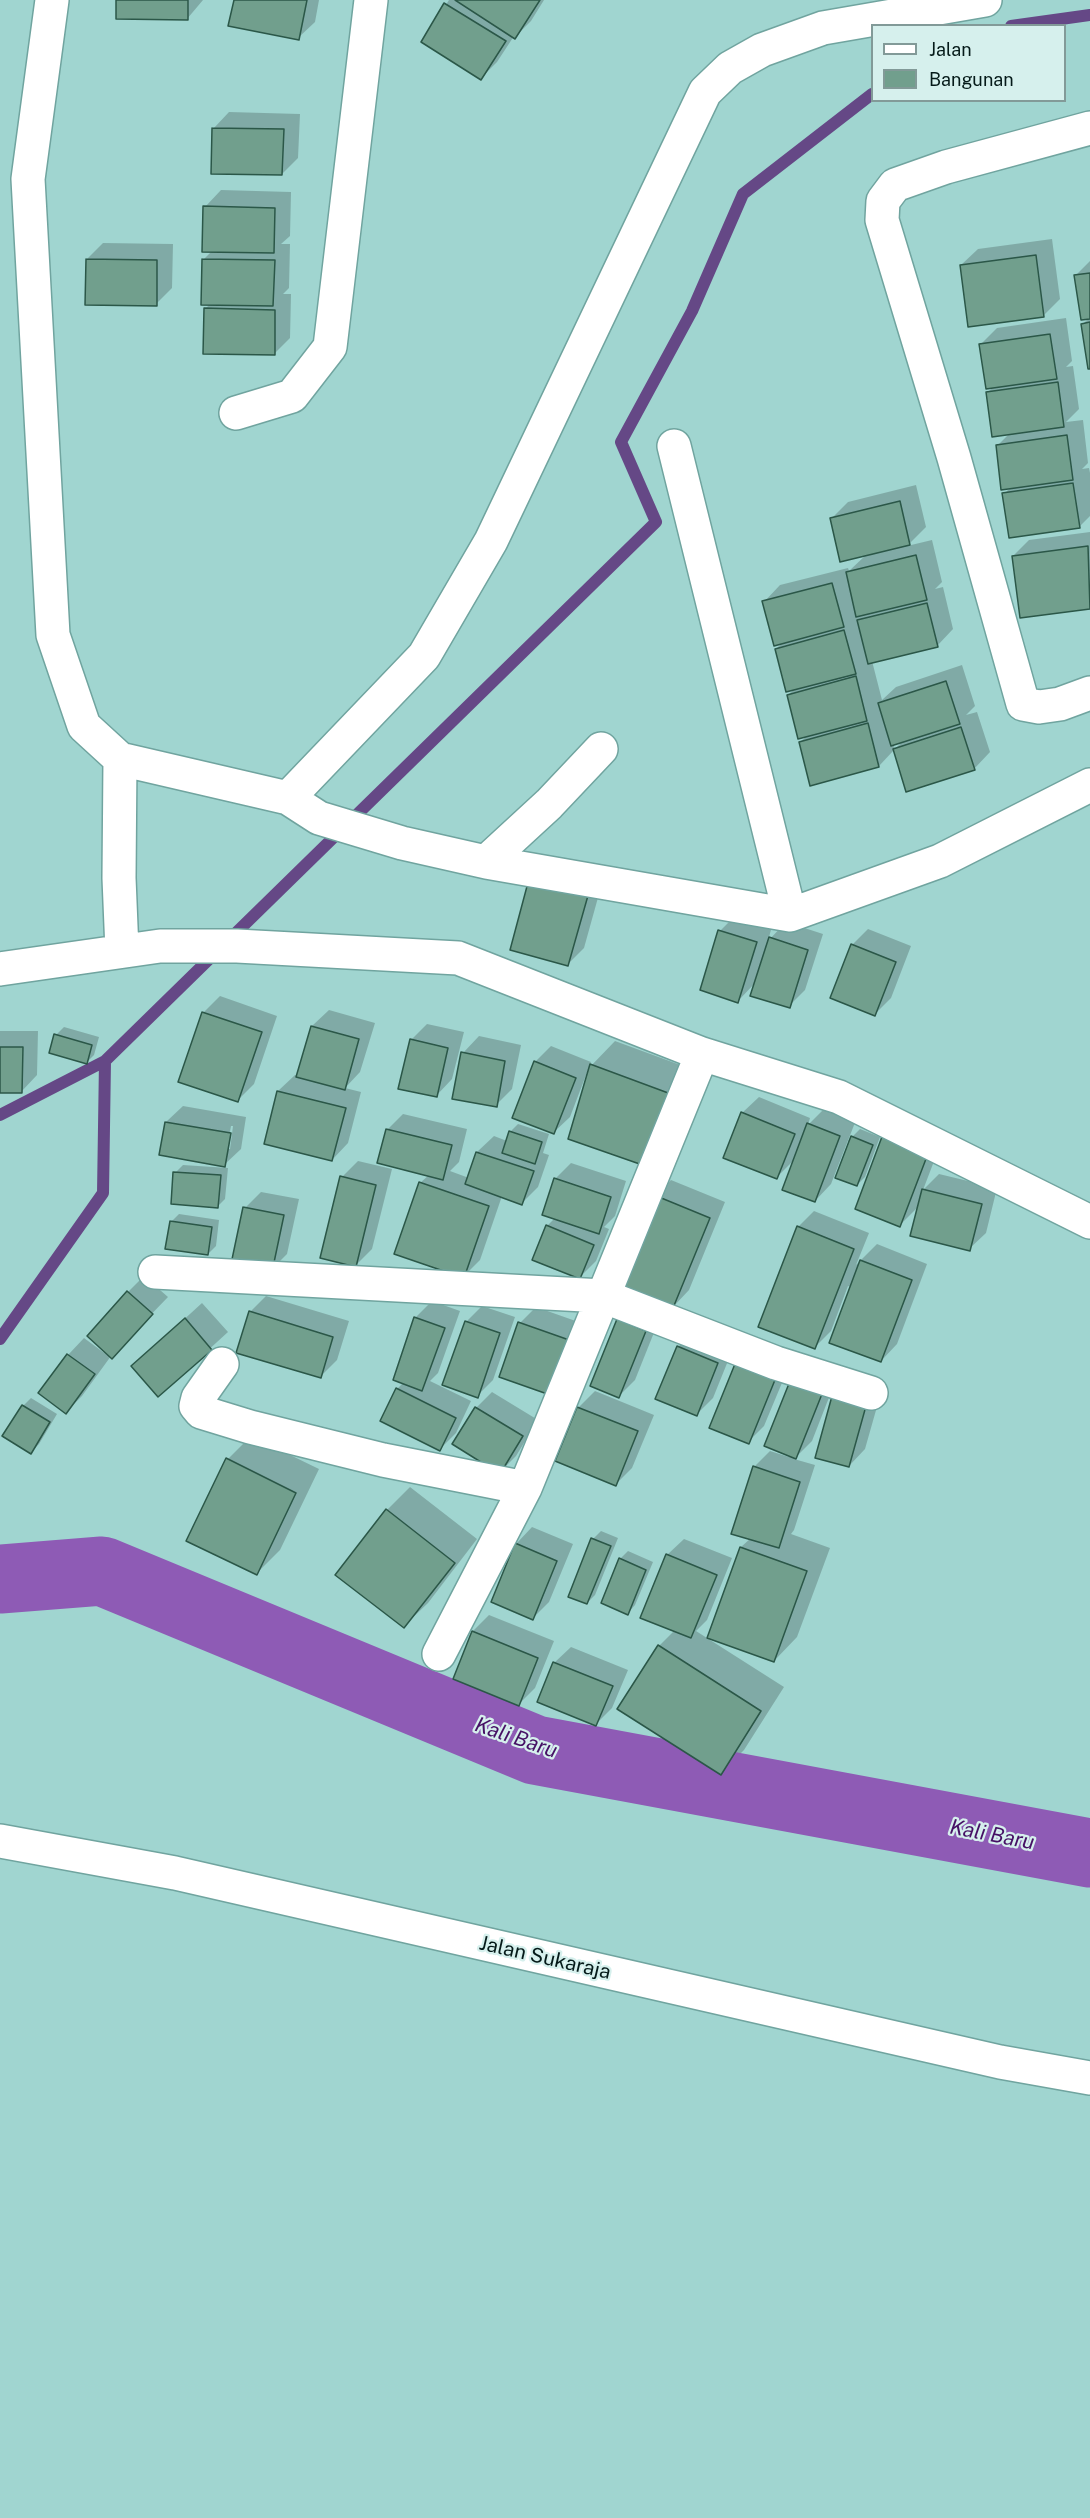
<!DOCTYPE html>
<style>
body{margin:0}
#map{position:relative;width:1090px;height:2518px;overflow:hidden;background:#a0d5d0;font-family:"Public Sans",sans-serif}
canvas{display:block}
.legend{position:absolute;left:871px;top:24px;width:195px;height:78px;box-sizing:border-box;background:#d6f0ed;border:2px solid #829a98;margin:0;padding:8px 10px;list-style:none;font-size:18px;color:#051a19}
.legend li{display:flex;align-items:center;gap:12px;height:30px}
.legend b{width:30px;border:2px solid #829a98}
</style>
<div id="map">
<canvas width="1090" height="2518"></canvas>
<ul class="legend">
<li><b style="height:8px;background:#fff"></b>Jalan</li>
<li><b style="height:16px;background:#719f8d"></b>Bangunan</li>
</ul>
</div>
<script>
const g = document.querySelector('canvas').getContext('2d');
g.lineJoin = 'round';
function fill(path, color) {
  g.fillStyle = color;
  g.fill(path, 'evenodd');
}
function toPath(rows) {
  const path = new Path2D();
  for (const r of rows) {
    path.moveTo(r[0], r[1]);
    for (let i = 2; i < r.length; i += 2) path.lineTo(r[i], r[i + 1]);
  }
  return path;
}
function strokePath(path, color, width, dash) {
  g.strokeStyle = color;
  g.lineWidth = width;
  g.lineCap = dash ? 'butt' : 'round';
  g.setLineDash(dash || []);
  g.stroke(path);
}
function write(font, color, halo, rows, align = 'center') {
  g.font = font + ' "Public Sans",sans-serif';
  g.lineWidth = 4.5;
  g.setLineDash([]);
  g.textBaseline = 'middle';
  g.strokeStyle = halo;
  g.fillStyle = color;
  for (const [text, x, y, turn = 0] of rows) {
    g.save();
    g.translate(x, y);
    g.rotate((+turn || 0) * Math.PI / 180);
    g.textAlign = isNaN(turn) ? turn : align;
    if (halo) g.strokeText(text, 0, 0);
    g.fillText(text, 0, 0);
    g.restore();
  }
}
fill(toPath([
 [118,0,203,0,187,19],
 [235,0,319,0,315,22,298,38],
 [449,0,544,0,531,21,515,37,514,36,497,62,481,78,423,41],
 [229,112,300,114,298,158,282,174,213,129],
 [221,190,291,192,290,236,281,244,290,244,289,288,283,294,291,294,290,338,274,354,205,309,211,303,204,259,212,251,205,207],
 [1052,239,1060,299,1043,316,961,265,978,249],
 [103,243,173,244,172,288,156,304,87,259],
 [1090,261,1090,367,1083,324,1090,317,1076,275],
 [1066,318,1072,361,1066,367,1073,366,1079,409,1066,422,1083,420,1088,463,1082,469,1089,468,1090,473,1090,516,1079,527,1004,494,1010,488,997,446,1010,433,988,392,994,386,981,344,997,328],
 [916,485,926,527,907,546,932,540,942,582,935,589,943,587,953,629,937,646,872,661,882,700,896,687,962,665,975,706,966,715,977,712,990,752,974,769,894,750,879,766,800,742,808,735,788,695,794,689,776,649,784,641,764,602,780,585,848,568,849,571,867,554,832,518,848,502],
 [903,741,895,749,893,744],
 [1090,532,1090,608,1021,617,1013,556,1029,540],
 [604,876,584,948,568,964,512,949],
 [736,915,772,926,768,941,786,922,823,934,805,990,789,1006,756,982,738,1001,720,931],
 [868,929,911,946,891,998,875,1014,852,945],
 [220,996,277,1016,254,1084,238,1100,203,1013],
 [329,1010,375,1023,360,1072,345,1088,361,1092,348,1143,332,1160,278,1091,295,1075,298,1076,312,1026],
 [427,1024,464,1032,452,1079,436,1096,411,1040],
 [64,1027,99,1037,94,1055,86,1063,56,1035],
 [0,1031,38,1031,37,1075,21,1092,0,1092],
 [479,1036,521,1045,512,1089,496,1105,463,1053],
 [615,1041,702,1073,677,1143,589,1068],
 [551,1046,591,1062,570,1117,553,1133,535,1062],
 [759,1097,810,1118,808,1125,825,1108,856,1120,831,1184,815,1201,795,1159,776,1178,742,1113],
 [183,1106,246,1117,241,1149,224,1165,166,1122],
 [231,1126,233,1126,230,1149,227,1149],
 [403,1114,467,1129,459,1162,450,1171,469,1178,477,1152,494,1136,507,1141,510,1132,518,1124,549,1134,543,1153,549,1155,538,1187,522,1203,502,1196,480,1260,464,1276,420,1183,429,1175,387,1130],
 [860,1129,880,1137,865,1177,857,1185,850,1142,848,1141],
 [944,1135,923,1190,939,1174,997,1188,986,1233,969,1249,919,1206,900,1225,856,1209],
 [358,1161,392,1169,372,1249,356,1265,342,1177],
 [571,1163,626,1181,615,1216,604,1227,609,1229,596,1261,580,1277,547,1226,555,1218,555,1179],
 [183,1165,228,1168,225,1199,217,1207,175,1173],
 [671,1180,725,1202,689,1290,673,1307,655,1196],
 [261,1192,299,1199,287,1254,271,1270,245,1208],
 [814,1211,869,1233,856,1265,877,1244,927,1264,897,1344,881,1361,851,1287,848,1286,831,1331,815,1347,798,1227],
 [179,1214,219,1220,216,1246,208,1254,171,1222],
 [144,1276,168,1297,111,1356,82,1396,66,1412,40,1393,68,1355,84,1338,107,1355,128,1292],
 [266,1296,349,1321,337,1360,321,1376,250,1312],
 [432,1301,460,1311,438,1373,430,1381,471,1401,456,1433,440,1449,397,1389,404,1382,395,1379,416,1317],
 [202,1303,228,1332,159,1395,133,1366],
 [482,1306,515,1317,493,1380,477,1396,466,1322],
 [536,1307,587,1325,552,1394,520,1323],
 [661,1315,635,1380,619,1396,618,1320],
 [695,1330,734,1346,713,1398,697,1414,678,1347],
 [757,1339,794,1354,764,1426,748,1442],
 [837,1377,812,1441,794,1459,815,1465,794,1530,791,1534,830,1548,797,1637,774,1661,709,1637,741,1547,751,1538,754,1467,770,1451,789,1457,790,1455,766,1445],
 [882,1389,865,1449,849,1466,817,1457],
 [595,1391,654,1415,632,1468,616,1484,578,1408],
 [492,1392,538,1420,516,1456,500,1472,476,1408],
 [31,1398,57,1414,39,1444,31,1452,5,1436,23,1406],
 [251,1436,319,1469,280,1550,257,1573,228,1459],
 [410,1487,477,1539,428,1603,404,1626,387,1510],
 [532,1527,573,1544,549,1602,533,1618,516,1544],
 [601,1531,618,1538,595,1595,587,1603,593,1539],
 [684,1539,732,1558,707,1620,696,1631,784,1687,744,1750,721,1773,659,1646,675,1630,667,1555],
 [628,1551,653,1562,635,1605,628,1613,620,1559],
 [489,1615,554,1641,535,1688,519,1704,454,1678,473,1631],
 [571,1647,628,1670,612,1708,596,1724,554,1663]
]), '#0003');
strokePath(toPath([
 [1011,26,1090,15],
 [0,1115,105,1061],
 [0,1339,103,1193,105,1061,656,522,621,442,692,311,743,194,872,94]
]), '#654886', 12);
strokePath(toPath([
 [0,1579,102,1571,535,1750,1090,1853]
]), '#8e5bb5', 69);
const building = toPath([
 [116,0,188,0,188,20,116,19,116,0],
 [234,0,307,0,299,40,228,26,234,0],
 [455,0,540,0,515,39,455,0],
 [444,3,506,41,481,80,421,42,444,3],
 [212,128,284,129,282,175,211,174,212,128],
 [203,206,275,208,274,253,202,252,203,206],
 [1036,255,1044,317,968,327,960,265,1036,255],
 [86,259,157,260,157,306,85,305,86,259],
 [202,259,275,260,273,306,201,305,202,259],
 [1090,273,1090,319,1081,320,1074,275,1090,273],
 [204,308,275,310,275,355,203,354,204,308],
 [1090,322,1090,369,1088,369,1081,324,1090,322],
 [1050,334,1057,379,986,389,979,344,1050,334],
 [1058,382,1064,427,992,437,986,392,1058,382],
 [1067,435,1073,480,1001,490,996,445,1067,435],
 [1073,483,1080,528,1009,538,1002,493,1073,483],
 [900,501,910,545,840,562,830,518,900,501],
 [1088,546,1090,609,1020,618,1012,556,1088,546],
 [916,555,927,600,856,617,846,572,916,555],
 [832,583,844,627,774,646,762,601,832,583],
 [927,603,938,647,868,664,857,620,927,603],
 [844,630,856,674,786,692,775,649,844,630],
 [856,676,867,721,798,739,787,695,856,676],
 [946,681,960,724,891,746,878,703,946,681],
 [868,723,879,767,810,786,799,742,868,723],
 [961,727,975,770,906,792,893,749,961,727],
 [530,875,589,892,568,966,510,950,530,875],
 [718,930,757,942,738,1003,700,990,718,930],
 [769,937,808,950,790,1008,750,996,769,937],
 [851,944,896,962,875,1016,830,998,851,944],
 [202,1012,262,1032,238,1102,178,1082,202,1012],
 [311,1026,359,1039,345,1090,296,1077,311,1026],
 [54,1034,92,1045,87,1064,49,1053,54,1034],
 [410,1039,448,1048,437,1097,398,1089,410,1039],
 [0,1047,23,1047,22,1093,0,1093,0,1047],
 [461,1052,505,1061,497,1107,452,1099,461,1052],
 [534,1061,576,1078,554,1134,512,1118,534,1061],
 [590,1064,679,1097,654,1169,568,1139,590,1064],
 [277,1091,346,1108,332,1161,264,1144,277,1091],
 [741,1112,795,1134,777,1179,723,1158,741,1112],
 [165,1122,231,1133,225,1167,159,1155,165,1122],
 [807,1123,840,1136,815,1202,782,1190,807,1123],
 [386,1129,452,1145,443,1180,377,1163,386,1129],
 [509,1131,542,1142,535,1164,502,1153,509,1131],
 [883,1134,929,1151,900,1227,855,1209,883,1134],
 [851,1136,873,1145,857,1186,835,1178,851,1136],
 [476,1152,534,1171,522,1205,465,1184,476,1152],
 [173,1172,221,1175,218,1208,171,1204,173,1172],
 [340,1176,376,1185,356,1267,320,1258,340,1176],
 [554,1178,611,1197,599,1234,542,1215,554,1178],
 [419,1182,489,1206,464,1278,394,1254,419,1182],
 [922,1189,982,1204,970,1251,910,1236,922,1189],
 [654,1195,710,1218,673,1308,617,1285,654,1195],
 [243,1207,284,1215,272,1272,231,1264,243,1207],
 [170,1221,212,1227,208,1255,165,1249,170,1221],
 [546,1225,594,1245,580,1279,532,1260,546,1225],
 [797,1226,854,1249,815,1349,758,1327,797,1226],
 [860,1260,912,1280,881,1362,829,1343,860,1260],
 [127,1291,153,1314,112,1359,87,1336,127,1291],
 [249,1311,333,1337,321,1378,236,1353,249,1311],
 [414,1317,445,1328,422,1391,393,1380,414,1317],
 [185,1318,212,1350,158,1397,131,1366,185,1318],
 [617,1319,646,1331,619,1398,590,1386,617,1319],
 [465,1321,500,1333,478,1398,442,1385,465,1321],
 [518,1322,572,1341,553,1396,499,1377,518,1322],
 [677,1346,718,1363,697,1416,655,1399,677,1346],
 [67,1354,95,1374,66,1414,38,1393,67,1354],
 [739,1354,779,1370,749,1444,709,1428,739,1354],
 [790,1381,822,1394,796,1459,764,1446,790,1381],
 [396,1388,456,1418,440,1451,380,1421,396,1388],
 [832,1396,866,1406,849,1467,815,1458,832,1396],
 [22,1405,50,1422,31,1454,2,1436,22,1405],
 [475,1407,523,1436,500,1474,452,1444,475,1407],
 [577,1407,638,1431,616,1486,555,1461,577,1407],
 [226,1458,296,1493,257,1575,186,1541,226,1458],
 [753,1466,800,1482,779,1548,731,1534,753,1466],
 [386,1509,455,1563,404,1628,335,1575,386,1509],
 [591,1538,611,1546,587,1604,568,1597,591,1538],
 [515,1543,557,1561,533,1620,491,1602,515,1543],
 [740,1547,807,1571,774,1662,707,1638,740,1547],
 [666,1554,717,1575,691,1638,640,1618,666,1554],
 [619,1558,646,1570,628,1615,601,1603,619,1558],
 [472,1631,538,1658,519,1706,453,1679,472,1631],
 [658,1645,761,1711,721,1775,617,1709,658,1645],
 [553,1662,613,1686,596,1726,537,1702,553,1662]
]);
fill(building, '#719f8d');
strokePath(building, '#2b5748', 1.5);
const minor = toPath([
 [52,0,28,179,53,635,84,726,120,759,288,798,319,818,402,843,486,862,790,915,940,861,1090,785],
 [1090,128,946,167,895,185,883,201,882,220,954,458,1023,704,1039,707,1060,704,1090,693],
 [236,413,292,396,330,347,371,0],
 [674,446,790,915],
 [120,759,119,878,122,951],
 [288,798,424,656,491,541,705,92,730,68,762,50,823,28,985,0],
 [486,862,549,804,601,749],
 [0,969,160,946,237,946,458,958,702,1054,839,1097,1090,1222],
 [155,1272,603,1296,776,1363,871,1393],
 [222,1364,198,1398,196,1406,201,1412,250,1427,383,1460,525,1488],
 [439,1654,525,1488,702,1054],
 [0,1841,175,1873,1000,2062,1090,2078]
]);
strokePath(minor, '#70a49f', 36);
strokePath(minor, '#fff', 33);
write('20px', '#051a19', '#d6f0ed', [
 ["Jalan Sukaraja",545,1958,13]
]);
write('italic 21px', '#461165', '#d6f0ed', [
 ["Kali Baru",516,1738,19],
 ["Kali Baru",992,1835,11]
]);
</script>
